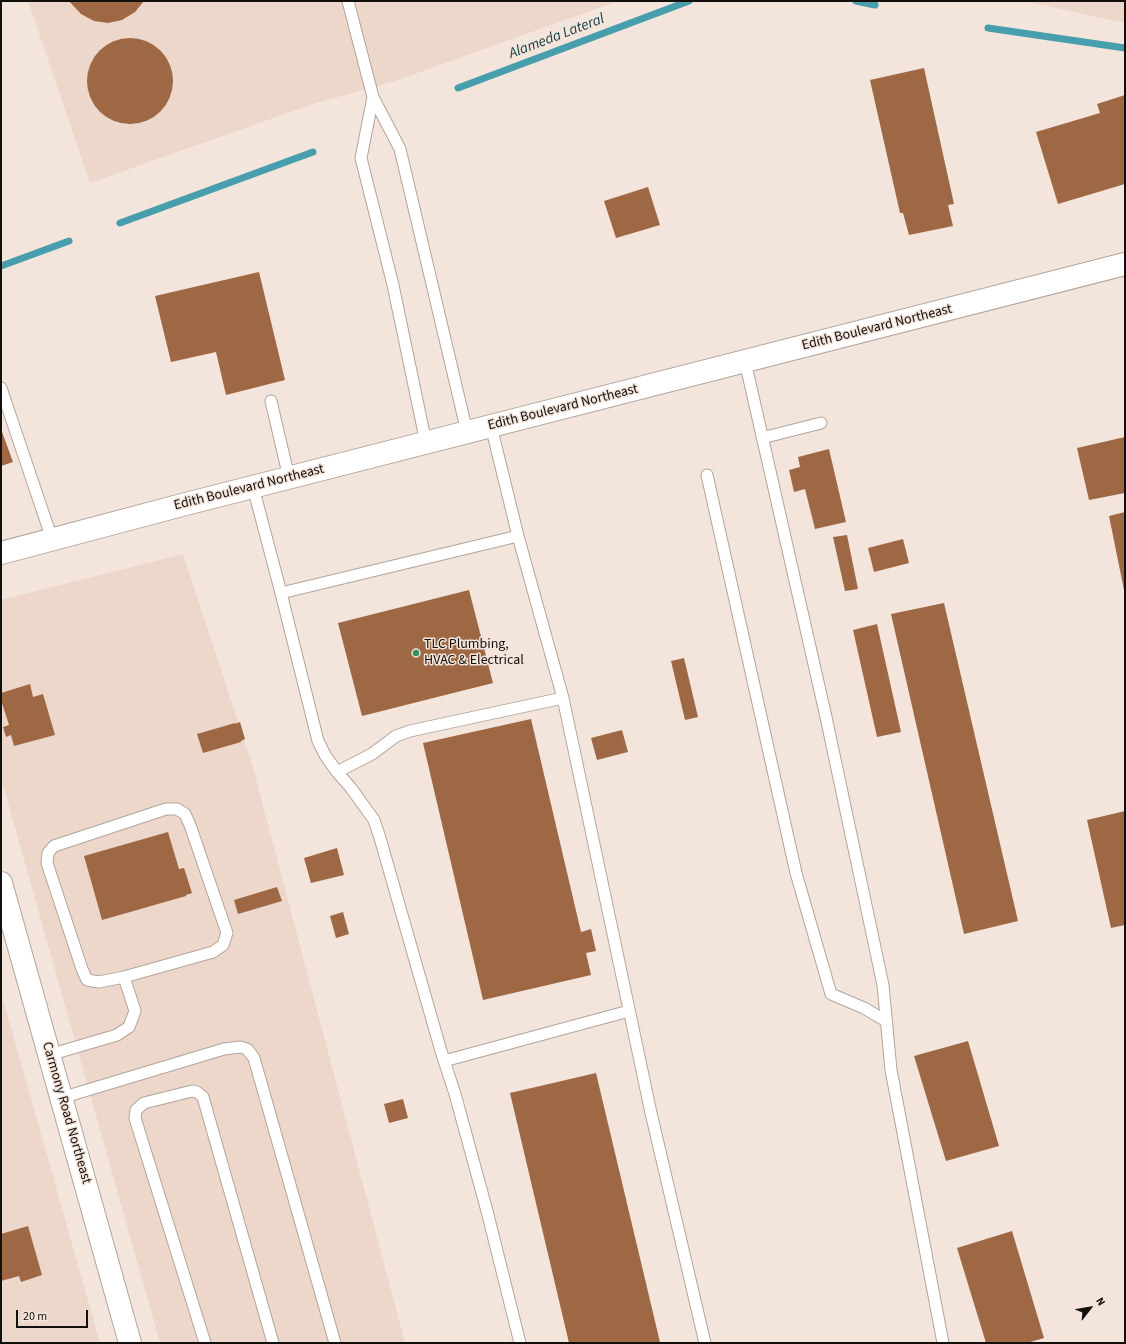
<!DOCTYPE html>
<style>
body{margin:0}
#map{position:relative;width:1126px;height:1344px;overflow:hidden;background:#f4e5dc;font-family:"Source Sans 3",sans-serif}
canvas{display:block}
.frame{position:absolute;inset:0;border:2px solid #130f0c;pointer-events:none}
.north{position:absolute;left:1070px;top:1288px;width:40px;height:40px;-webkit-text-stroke:3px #f4e5dc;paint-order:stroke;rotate:59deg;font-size:11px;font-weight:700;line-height:16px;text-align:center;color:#130f0c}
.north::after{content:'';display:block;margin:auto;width:14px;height:18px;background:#130f0c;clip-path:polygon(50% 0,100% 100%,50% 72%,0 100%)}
.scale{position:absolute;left:16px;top:1310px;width:72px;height:18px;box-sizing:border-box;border:2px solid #130f0c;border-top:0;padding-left:5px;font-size:12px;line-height:14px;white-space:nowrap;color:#130f0c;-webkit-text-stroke:3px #f4e5dc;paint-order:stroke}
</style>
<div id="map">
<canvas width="1126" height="1344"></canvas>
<div class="frame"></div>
<div class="north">N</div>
<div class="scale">20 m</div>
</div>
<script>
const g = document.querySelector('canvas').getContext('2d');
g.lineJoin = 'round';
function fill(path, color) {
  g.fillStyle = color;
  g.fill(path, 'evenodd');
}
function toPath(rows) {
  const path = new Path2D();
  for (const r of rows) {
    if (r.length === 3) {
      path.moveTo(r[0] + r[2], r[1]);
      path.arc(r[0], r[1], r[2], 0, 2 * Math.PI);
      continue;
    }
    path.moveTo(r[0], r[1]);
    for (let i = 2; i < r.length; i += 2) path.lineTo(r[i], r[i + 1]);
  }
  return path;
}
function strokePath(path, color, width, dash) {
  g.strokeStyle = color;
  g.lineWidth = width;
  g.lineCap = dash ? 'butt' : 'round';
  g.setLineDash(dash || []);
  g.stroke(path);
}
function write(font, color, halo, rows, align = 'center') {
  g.font = font + ' "Source Sans 3",sans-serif';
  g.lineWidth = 3;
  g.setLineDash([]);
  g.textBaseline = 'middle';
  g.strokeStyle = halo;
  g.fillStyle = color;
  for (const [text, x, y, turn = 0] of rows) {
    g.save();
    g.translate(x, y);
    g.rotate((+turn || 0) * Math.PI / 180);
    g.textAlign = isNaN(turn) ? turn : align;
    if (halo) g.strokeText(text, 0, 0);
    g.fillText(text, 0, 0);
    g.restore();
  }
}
fill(toPath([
 [28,1,618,1,398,80,313,104,90,183],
 [1024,1,1125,1,1125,23],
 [183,554,252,764,405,1343,160,1343,1,778,1,600],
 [1,992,100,1343,1,1343]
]), '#edd7ca');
strokePath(toPath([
 [856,1,875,5],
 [988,28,1125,48],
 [458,88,689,1],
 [120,223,313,152],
 [1,266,69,241]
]), '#479ead', 7);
fill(toPath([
 [69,1,144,1,135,12,122,20,108,23,94,21,81,14],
 [130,81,43],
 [924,68,954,204,948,205,953,226,909,235,903,213,900,213,870,80],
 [1125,95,1125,184,1058,204,1036,132,1100,113,1097,104],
 [648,187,660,225,616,238,604,201],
 [259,272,285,380,226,395,216,352,171,362,155,296],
 [1,429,13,462,1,466],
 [1125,437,1125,493,1089,500,1077,448],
 [829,449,846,522,815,529,805,489,794,492,789,470,800,467,798,457],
 [1125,512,1125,589,1124,590,1109,516],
 [847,535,858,589,845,591,833,537],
 [903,539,909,563,874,572,868,548],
 [469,590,493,683,362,716,338,623],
 [944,603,1018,921,964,934,891,614],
 [877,624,901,732,877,737,853,630],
 [684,658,698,717,685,720,671,661],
 [30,684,33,697,43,694,55,735,14,746,11,735,6,737,3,727,9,725,1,700,1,693],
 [531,719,581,932,591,929,596,951,586,953,591,975,483,1000,423,743],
 [240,722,245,739,241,741,241,742,203,753,197,734,235,723,235,724],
 [622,730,628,752,597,760,591,738],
 [1125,811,1125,925,1111,928,1087,820],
 [168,832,179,869,184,868,192,893,186,895,186,896,102,920,84,856],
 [337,848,344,875,311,883,304,858],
 [277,887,282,901,238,914,234,900],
 [343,912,349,934,336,938,330,916],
 [968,1041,999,1146,946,1161,914,1056],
 [596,1073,659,1338,660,1343,569,1343,510,1093],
 [403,1099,408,1118,389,1123,384,1104],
 [28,1226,42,1275,21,1282,19,1276,1,1281,1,1234],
 [1012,1231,1044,1338,1027,1343,986,1343,957,1248]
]), '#9e6844');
const service = toPath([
 [348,1,373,97,400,149,467,432],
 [373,97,361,158,393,285,426,443],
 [745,361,826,717,883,985,891,1070,943,1343],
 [1,388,52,539],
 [271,401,289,478],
 [762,438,821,423],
 [707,475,796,873,831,994,864,1008,886,1021],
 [253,487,281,593,518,536,491,426],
 [518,536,563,698,651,1113,705,1343],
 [281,593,318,741,325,755,337,772,351,788,374,820,380,838,441,1051,455,1094,487,1211,520,1343],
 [337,772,372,754,396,736,410,731,563,698],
 [49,1055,117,1035,129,1027,135,1011,124,977,213,952,223,945,227,933,190,825,185,814,177,809,166,809,54,846,48,853,47,863,82,969,87,980,99,982,124,977],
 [444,1061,629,1011],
 [61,1098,224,1049,240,1047,247,1049,254,1058,335,1343],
 [205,1343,135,1118,136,1110,144,1103,192,1091,197,1092,203,1097,273,1343]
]);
const minor = toPath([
 [1,883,130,1343]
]);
const tertiary = toPath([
 [1,553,182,505,1125,264]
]);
strokePath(service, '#b2a49b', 13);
strokePath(minor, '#b2a49b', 24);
strokePath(tertiary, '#b2a49b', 24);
strokePath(service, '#fff', 11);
strokePath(minor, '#fff', 22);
strokePath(tertiary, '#fff', 22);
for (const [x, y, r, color] of [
 [416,653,4,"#349067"]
]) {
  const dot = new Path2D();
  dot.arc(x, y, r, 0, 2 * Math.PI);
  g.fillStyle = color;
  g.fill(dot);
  strokePath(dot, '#f4e5dc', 1.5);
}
write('14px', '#130f0c', '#f4e5dc', [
 ["Edith Boulevard Northeast",877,328,-14],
 ["Edith Boulevard Northeast",563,408,-14],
 ["Edith Boulevard Northeast",249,488,-14],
 ["Carmony Road Northeast",66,1113,74]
]);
write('14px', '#130f0c', '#f4e5dc', [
 ["TLC Plumbing,",424,645],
 ["HVAC & Electrical",424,661]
], 'left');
write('italic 15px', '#133c43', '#f4e5dc', [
 ["Alameda Lateral",557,37,-21]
]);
</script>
